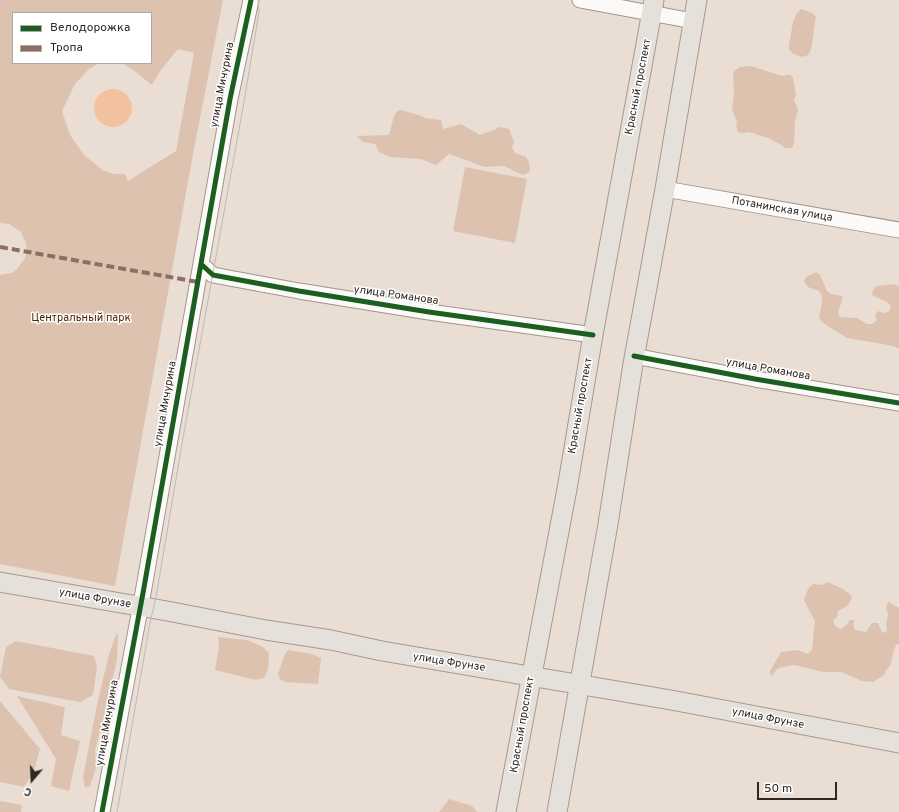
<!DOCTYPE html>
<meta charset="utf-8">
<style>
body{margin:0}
#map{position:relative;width:899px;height:812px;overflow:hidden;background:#eaddd4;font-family:Overpass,sans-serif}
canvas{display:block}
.legend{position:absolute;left:12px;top:12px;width:140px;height:52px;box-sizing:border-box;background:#fff;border:1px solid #aca9a6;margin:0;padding:5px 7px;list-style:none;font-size:12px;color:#2f2720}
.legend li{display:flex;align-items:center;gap:8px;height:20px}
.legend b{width:20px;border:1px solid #aca9a6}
.north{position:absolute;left:12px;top:760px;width:40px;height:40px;-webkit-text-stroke:3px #fff;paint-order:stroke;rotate:199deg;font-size:11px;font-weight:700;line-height:16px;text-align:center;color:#2f2720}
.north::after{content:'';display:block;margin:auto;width:14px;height:18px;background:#2f2720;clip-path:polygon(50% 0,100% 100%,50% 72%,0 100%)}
.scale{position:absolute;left:757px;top:782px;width:80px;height:18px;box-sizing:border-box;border:2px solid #2f2720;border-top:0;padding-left:5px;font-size:12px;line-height:14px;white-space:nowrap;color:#2f2720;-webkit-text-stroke:3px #fff;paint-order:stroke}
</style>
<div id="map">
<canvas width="899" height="812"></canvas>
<ul class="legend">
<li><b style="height:5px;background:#1b5e20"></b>Велодорожка</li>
<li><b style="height:5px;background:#8d6e63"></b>Тропа</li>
</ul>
<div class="north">С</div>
<div class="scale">50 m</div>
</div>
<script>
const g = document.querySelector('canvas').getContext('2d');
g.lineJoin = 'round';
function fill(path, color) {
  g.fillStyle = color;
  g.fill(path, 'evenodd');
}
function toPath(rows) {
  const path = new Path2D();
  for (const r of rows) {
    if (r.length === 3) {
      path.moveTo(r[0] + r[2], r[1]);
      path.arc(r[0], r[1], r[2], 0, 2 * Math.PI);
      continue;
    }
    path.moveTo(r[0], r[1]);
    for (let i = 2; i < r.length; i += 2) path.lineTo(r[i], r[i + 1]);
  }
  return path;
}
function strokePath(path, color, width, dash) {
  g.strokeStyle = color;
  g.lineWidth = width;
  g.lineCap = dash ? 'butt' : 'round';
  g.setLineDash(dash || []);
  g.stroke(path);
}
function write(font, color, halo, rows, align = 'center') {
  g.font = font + ' Overpass,sans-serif';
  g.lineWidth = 3;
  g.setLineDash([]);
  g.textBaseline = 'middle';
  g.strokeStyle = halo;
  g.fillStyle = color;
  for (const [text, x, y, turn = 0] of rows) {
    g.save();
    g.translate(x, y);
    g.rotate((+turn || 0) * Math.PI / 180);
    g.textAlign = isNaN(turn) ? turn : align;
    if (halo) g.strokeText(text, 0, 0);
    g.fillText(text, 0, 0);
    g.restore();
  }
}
fill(toPath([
 [0,0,223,0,193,154,115,586,0,564,0,275,12,273,17,269,25,258,27,251,26,244,21,232,9,224,0,223],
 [13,13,151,13,151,63,119,63,124,64,133,70,152,85,160,71,178,49,194,53,176,151,128,181,125,174,114,174,104,171,84,155,70,135,62,111,75,84,88,70,99,63,13,63],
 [801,9,812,13,816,17,811,50,808,55,803,57,793,54,789,49,789,45,793,22,796,14],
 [751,66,779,75,784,76,790,74,793,78,796,94,794,100,798,110,795,121,794,143,792,148,786,148,771,139,749,132,744,133,738,132,736,126,737,121,732,110,734,92,733,75,735,70,740,67],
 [401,110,419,115,425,118,441,120,443,129,461,124,480,135,494,130,500,127,509,129,514,142,512,147,515,153,526,157,529,162,530,172,523,175,504,166,485,167,449,154,436,165,421,159,391,157,379,152,375,144,363,142,357,136,389,135,394,116,397,111],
 [465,167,527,179,515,243,453,231],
 [816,272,820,275,827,291,831,294,842,296,842,301,838,312,840,317,857,318,867,324,872,324,877,320,875,315,878,311,884,313,889,312,891,306,887,302,872,295,873,290,877,286,894,284,899,287,899,348,888,345,847,338,823,323,819,318,822,302,822,296,819,291,808,287,804,282,806,277],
 [828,582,843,589,852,596,850,602,847,606,838,611,837,617,833,620,835,626,840,629,845,626,850,620,855,620,853,625,855,630,866,632,872,623,878,623,882,633,887,631,886,625,888,614,886,608,888,602,899,608,899,644,896,645,894,650,890,666,886,670,884,675,873,682,862,681,841,672,823,672,795,665,778,668,771,677,770,671,781,652,798,650,808,654,812,650,815,621,804,600,808,589,813,584,823,585],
 [118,632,117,660,107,704,95,751,96,768,90,786,85,788,83,777,97,705,109,654,115,637],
 [218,637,247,640,263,647,268,652,269,655,268,669,264,678,256,680,215,670,219,648],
 [16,641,94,656,97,667,93,695,80,702,9,689,0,677,6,647],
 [288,650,312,654,321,658,318,684,285,682,280,679,278,674,285,654],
 [17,696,65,707,61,735,80,741,69,791,51,786,56,759],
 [0,701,40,749,34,771,24,787,0,782],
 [449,799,472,806,477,812,439,812],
 [0,801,22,805,21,812,0,812]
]), '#ddc3af');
fill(toPath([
 [113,108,19]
]), '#f2c29f');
const minor = toPath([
 [580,0,693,21],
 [665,189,899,230],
 [201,264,213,275,299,291,429,312,593,335],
 [634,356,755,379,899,403],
 [102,812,143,593,230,99,251,0]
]);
const major = toPath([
 [0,582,167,611,266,630,331,640,382,651,671,700,899,743],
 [506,812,567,489,593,335,654,0],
 [557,812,608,524,633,364,665,189,697,0]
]);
strokePath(minor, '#9f968e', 17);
strokePath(major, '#a7998e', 21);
strokePath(minor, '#fcfaf9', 15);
strokePath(major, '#e6e0db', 19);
strokePath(toPath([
 [117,812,150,623,156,597,183,438,244,102,259,12,258,0]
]), '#bdb9b7', 1);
strokePath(toPath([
 [0,247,198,282]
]), '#8d6e63', 4, [8, 4]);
strokePath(toPath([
 [201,264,213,275,299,291,429,312,593,335],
 [634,356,755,379,899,403],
 [102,812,143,593,230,99,251,0]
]), '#1b5e20', 5);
write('11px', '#2f2720', '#fff', [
 ["улица Мичурина",223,85,-79],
 ["Красный проспект",639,87,-79],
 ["Потанинская улица",782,210,10],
 ["улица Романова",396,296,8],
 ["улица Романова",768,370,10],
 ["улица Мичурина",166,404,-80],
 ["Красный проспект",581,406,-80],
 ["улица Фрунзе",95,599,10],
 ["улица Фрунзе",449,663,9],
 ["улица Фрунзе",768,719,11],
 ["улица Мичурина",108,723,-80],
 ["Красный проспект",523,725,-80]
]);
write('11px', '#4a2300', '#fff', [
 ["Центральный парк",81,319]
]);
</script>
